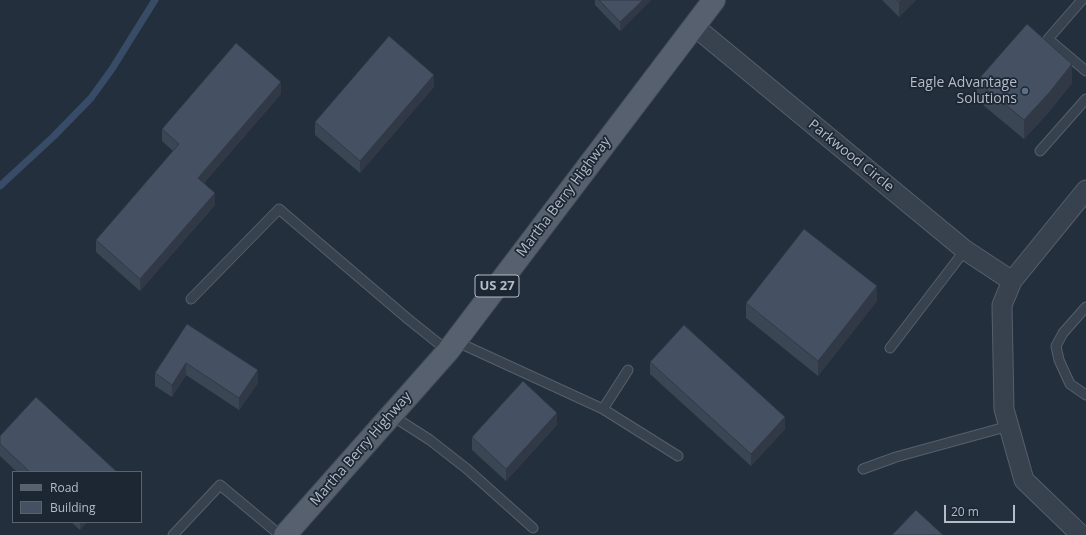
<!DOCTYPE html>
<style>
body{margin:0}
#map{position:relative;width:1086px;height:535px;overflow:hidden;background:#242f3e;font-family:"Open Sans",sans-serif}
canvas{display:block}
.legend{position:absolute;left:12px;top:471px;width:130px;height:52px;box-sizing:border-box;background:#1d2633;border:1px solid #59626f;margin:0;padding:5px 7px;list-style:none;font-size:12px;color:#b4bcc9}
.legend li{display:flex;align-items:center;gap:8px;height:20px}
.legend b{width:20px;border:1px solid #59626f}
.scale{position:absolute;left:944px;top:505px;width:71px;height:18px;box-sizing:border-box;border:2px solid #b4bcc9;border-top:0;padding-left:5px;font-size:12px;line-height:14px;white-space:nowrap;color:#b4bcc9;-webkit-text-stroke:3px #1d2633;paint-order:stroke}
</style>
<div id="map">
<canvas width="1086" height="535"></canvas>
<ul class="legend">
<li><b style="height:5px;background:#56606e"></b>Road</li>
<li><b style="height:11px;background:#455162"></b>Building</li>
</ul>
<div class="scale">20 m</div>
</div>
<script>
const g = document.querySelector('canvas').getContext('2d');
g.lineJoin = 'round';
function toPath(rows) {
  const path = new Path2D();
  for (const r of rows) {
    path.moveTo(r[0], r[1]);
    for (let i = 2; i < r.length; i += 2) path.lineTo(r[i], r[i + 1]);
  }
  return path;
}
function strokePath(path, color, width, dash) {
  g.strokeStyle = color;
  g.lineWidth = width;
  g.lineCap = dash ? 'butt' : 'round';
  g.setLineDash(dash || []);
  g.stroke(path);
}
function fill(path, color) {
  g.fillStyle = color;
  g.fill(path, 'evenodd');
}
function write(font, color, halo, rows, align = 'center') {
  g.font = font + ' "Open Sans",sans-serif';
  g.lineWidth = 3.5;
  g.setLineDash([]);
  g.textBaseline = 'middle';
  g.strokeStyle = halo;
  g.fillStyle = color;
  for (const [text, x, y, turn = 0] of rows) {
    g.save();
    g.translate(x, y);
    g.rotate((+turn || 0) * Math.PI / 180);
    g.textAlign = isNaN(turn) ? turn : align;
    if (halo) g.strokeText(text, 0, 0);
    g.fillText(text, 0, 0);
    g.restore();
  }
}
strokePath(toPath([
 [0,186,54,136,91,98,112,69,155,0]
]), '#394c67', 7);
const service = toPath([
 [1082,0,1048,39,1086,71],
 [1040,151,1086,99],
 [191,299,279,209,408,319,448,351],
 [1086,307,1063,333,1056,346,1059,360,1070,384,1086,395],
 [455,341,603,409,678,456],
 [890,348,965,250],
 [603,409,628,370],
 [391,415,430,440,467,469,533,528],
 [863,469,896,457,1009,426],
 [173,535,220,485,280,535]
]);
const minor = toPath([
 [694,26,965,250,1012,281],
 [1081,535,1024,480,1004,409,1002,305,1012,281,1086,190]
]);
const primary = toPath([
 [285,535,448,351,714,0]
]);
strokePath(service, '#565f6c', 11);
strokePath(minor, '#565f6c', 21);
strokePath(primary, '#414a57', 24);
strokePath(service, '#38414e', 9);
strokePath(minor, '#38414e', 19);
strokePath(primary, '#56606e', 22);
fill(toPath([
 [595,0,651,0,620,31,595,5],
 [882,0,916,0,899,17],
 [977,81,1072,83,1049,112,1024,139,977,100],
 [434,87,360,173,315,135,315,122],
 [281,94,204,183,215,205,140,291,96,252,96,240,173,151,162,141,162,129],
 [877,301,818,376,746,318,746,303],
 [187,324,258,383,239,410,186,375,172,397,155,386,155,373],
 [650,362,785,429,751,466,650,374],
 [557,425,506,481,472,450,472,437],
 [0,436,117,472,17,472,0,456],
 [71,522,87,522,80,530]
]), '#3b4654');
fill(toPath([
 [643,0,651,0,620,31,620,22],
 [901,0,916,0,899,17,899,2],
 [1072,64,1072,83,1049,112,1024,139,1024,120],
 [434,75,434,87,360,173,360,161],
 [281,82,281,94,198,190,198,178],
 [215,193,215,205,140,291,140,279],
 [877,286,877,301,818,376,818,361],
 [186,363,186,375,172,397,172,385],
 [258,370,258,383,239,410,239,398],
 [557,413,557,425,506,481,506,469],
 [785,417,785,429,751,466,751,454],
 [80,522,87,522,80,530]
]), '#303945');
const building = toPath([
 [599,0,643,0,620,22,599,0],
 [897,0,901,0,899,2,897,0],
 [1027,24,1072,64,1049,93,1024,120,977,81,1027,24],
 [389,36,434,75,360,161,315,122,389,36],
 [236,43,281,82,198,178,215,193,140,279,96,240,179,144,162,129,236,43],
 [804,229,877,286,818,361,746,303,804,229],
 [187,324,258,370,239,398,186,363,172,385,155,373,187,324],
 [684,325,785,417,751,454,650,362,684,325],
 [523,381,557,413,506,469,472,437,523,381],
 [36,397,117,472,30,472,0,444,0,436,36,397],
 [916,510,943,535,892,535,916,510]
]);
fill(building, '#455162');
strokePath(building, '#303945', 1);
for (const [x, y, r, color] of [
 [1025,91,4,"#5c6f8a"]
]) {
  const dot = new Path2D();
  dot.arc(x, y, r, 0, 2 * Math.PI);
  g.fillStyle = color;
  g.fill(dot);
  strokePath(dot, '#1d2633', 1.5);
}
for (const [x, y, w] of [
 [497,286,44]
]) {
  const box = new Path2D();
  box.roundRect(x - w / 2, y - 11, w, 22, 3);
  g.fillStyle = '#1d2633';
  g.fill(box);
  strokePath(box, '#b4bcc9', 1);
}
write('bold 13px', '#b4bcc9', null, [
 ["US 27",497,286]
]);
write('14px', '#b4bcc9', '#1d2633', [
 ["Eagle Advantage",1017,83],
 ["Solutions",1017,99]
], 'right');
write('14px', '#b4bcc9', '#1d2633', [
 ["Parkwood Circle",851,156,39],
 ["Martha Berry Highway",564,197,-53],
 ["Martha Berry Highway",361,449,-49]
]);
</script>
